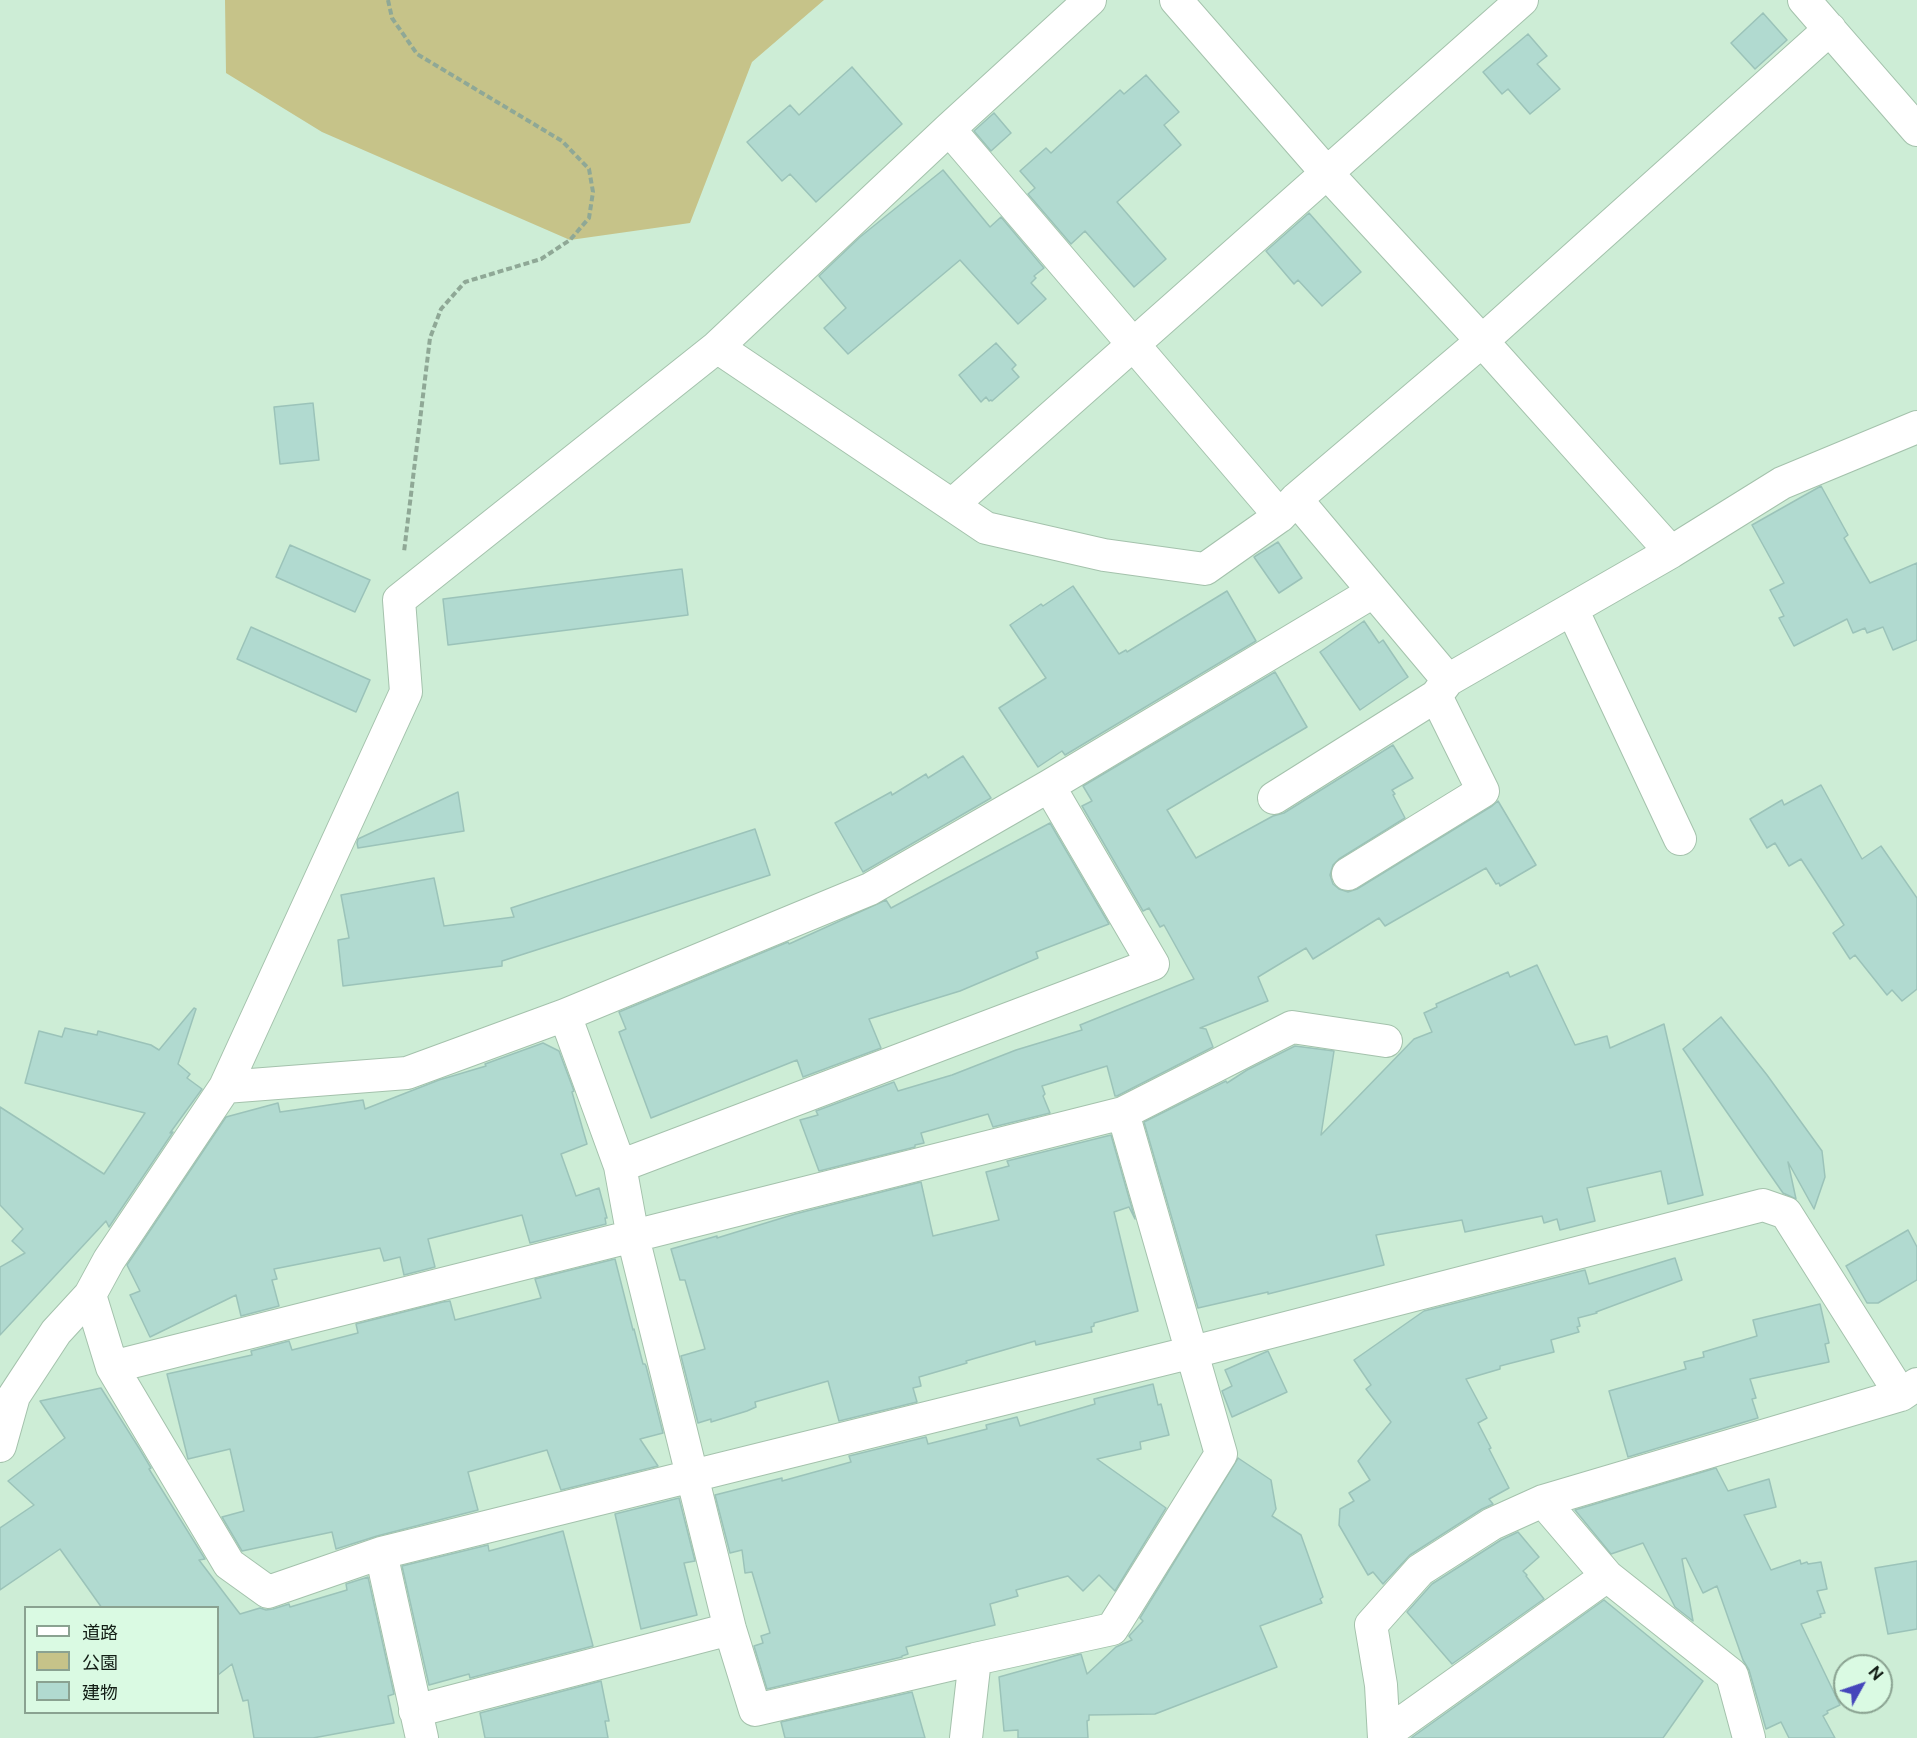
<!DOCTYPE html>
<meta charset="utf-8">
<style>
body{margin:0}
#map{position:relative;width:1917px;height:1738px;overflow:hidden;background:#cdedd6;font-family:"Public Sans","Noto Sans JP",sans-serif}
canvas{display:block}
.legend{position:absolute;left:24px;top:1606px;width:195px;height:108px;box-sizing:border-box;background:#dafae3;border:2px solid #8aa291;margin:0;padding:8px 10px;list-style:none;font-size:18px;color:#131e16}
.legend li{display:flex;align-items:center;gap:12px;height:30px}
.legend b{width:30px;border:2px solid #8aa291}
.north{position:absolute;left:1833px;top:1654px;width:60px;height:60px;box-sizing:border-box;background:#dafae3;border:2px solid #8aa291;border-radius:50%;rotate:50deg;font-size:16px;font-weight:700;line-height:24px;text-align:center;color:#131e16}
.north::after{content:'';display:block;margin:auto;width:21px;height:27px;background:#4546bb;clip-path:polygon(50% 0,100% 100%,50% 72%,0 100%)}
</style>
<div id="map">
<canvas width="1917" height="1738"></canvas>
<ul class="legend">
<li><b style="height:8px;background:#fff"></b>道路</li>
<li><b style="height:16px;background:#c6c389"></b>公園</li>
<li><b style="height:16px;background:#b1dad0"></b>建物</li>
</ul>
<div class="north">N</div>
</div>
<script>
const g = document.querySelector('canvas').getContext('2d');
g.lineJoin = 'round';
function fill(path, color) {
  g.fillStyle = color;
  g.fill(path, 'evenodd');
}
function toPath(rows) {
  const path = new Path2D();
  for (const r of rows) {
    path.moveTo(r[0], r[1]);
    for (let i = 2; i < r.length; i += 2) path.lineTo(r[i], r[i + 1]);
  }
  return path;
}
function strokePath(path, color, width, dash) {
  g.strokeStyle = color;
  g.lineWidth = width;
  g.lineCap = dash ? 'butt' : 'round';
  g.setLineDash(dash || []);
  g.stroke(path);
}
fill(toPath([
 [225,0,824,0,752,62,690,223,570,240,322,132,226,73]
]), '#c6c389');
const building = toPath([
 [1763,13,1787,40,1755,69,1731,43,1763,13],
 [1528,34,1547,56,1537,64,1560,89,1530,114,1508,89,1502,94,1483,72,1528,34],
 [852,67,902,124,816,202,790,174,782,181,747,142,790,105,799,115,852,67],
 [1146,75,1179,112,1164,125,1181,145,1117,202,1166,259,1134,287,1085,231,1071,244,1028,194,1035,188,1020,171,1046,148,1051,153,1120,90,1124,94,1146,75],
 [994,113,1011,133,991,151,974,131,994,113],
 [943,170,990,227,1001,217,1044,268,1034,276,1036,278,1031,283,1046,299,1018,324,960,260,848,354,824,328,846,308,819,276,860,237,943,170],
 [1309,213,1361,272,1322,306,1298,280,1294,284,1266,251,1309,213],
 [996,343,1016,365,1012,369,1019,377,992,401,991,400,989,401,986,397,981,402,959,375,996,343],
 [313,403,319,460,280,464,274,407,313,403],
 [1821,486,1848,535,1844,538,1870,583,1917,563,1917,640,1893,650,1883,627,1867,633,1865,628,1853,633,1847,619,1794,646,1779,618,1784,616,1770,590,1784,583,1752,525,1821,486],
 [1278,542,1302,578,1279,593,1254,557,1278,542],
 [290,545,370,580,355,612,276,577,290,545],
 [682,569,688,615,448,645,443,599,682,569],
 [1073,586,1119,654,1126,650,1127,652,1227,591,1256,641,1065,755,1062,751,1038,767,999,708,1046,678,1010,625,1041,604,1043,606,1073,586],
 [1364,621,1379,643,1383,640,1408,677,1360,710,1320,652,1364,621],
 [251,627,370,680,356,712,237,659,251,627],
 [1275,672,1307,727,1167,810,1196,858,1273,816,1284,813,1393,745,1413,778,1392,790,1395,794,1393,795,1405,818,1339,859,1333,865,1330,875,1333,884,1339,889,1348,892,1357,889,1492,806,1498,801,1536,865,1500,886,1499,883,1496,884,1486,868,1385,926,1379,918,1313,959,1306,948,1258,977,1268,1001,1200,1028,1206,1029,1213,1047,1117,1096,1115,1096,1107,1066,1042,1086,1045,1094,1043,1096,1050,1113,993,1127,988,1114,921,1133,924,1143,915,1145,915,1147,819,1171,800,1120,818,1115,816,1111,894,1082,898,1091,952,1075,1016,1050,1082,1030,1080,1025,1194,979,1164,925,1160,927,1149,908,1143,911,1082,806,1092,801,1083,786,1275,672],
 [963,756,991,798,863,872,835,823,891,792,892,795,926,774,928,778,963,756],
 [1821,785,1862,859,1881,846,1917,898,1917,989,1902,1001,1892,990,1887,995,1855,955,1850,959,1833,933,1844,925,1801,859,1789,866,1775,843,1767,848,1750,819,1782,800,1784,805,1821,785],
 [458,792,464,831,358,848,357,843,358,839,458,792],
 [1050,823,1109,924,1036,952,1038,958,960,991,869,1019,881,1048,803,1077,797,1060,651,1118,619,1032,626,1029,619,1012,788,942,789,944,886,900,891,908,1050,823],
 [755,829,770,875,502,961,502,966,343,986,338,940,349,938,341,895,434,878,444,926,514,917,511,908,755,829],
 [1537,965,1575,1045,1607,1036,1610,1048,1664,1024,1703,1195,1668,1204,1661,1171,1587,1188,1595,1221,1560,1230,1557,1219,1544,1223,1542,1216,1465,1232,1462,1220,1376,1235,1384,1265,1268,1294,1268,1292,1198,1308,1144,1122,1226,1081,1227,1083,1247,1070,1295,1046,1334,1051,1321,1135,1414,1039,1432,1032,1424,1013,1437,1007,1436,1004,1508,972,1510,977,1537,965],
 [194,1008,196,1009,178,1064,190,1074,187,1078,202,1089,170,1133,173,1132,109,1227,106,1221,0,1335,0,1267,25,1253,12,1241,23,1229,0,1205,0,1107,104,1174,145,1113,25,1083,39,1031,62,1037,65,1028,97,1035,98,1031,151,1045,159,1050,194,1008],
 [1721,1017,1767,1075,1822,1151,1825,1177,1814,1209,1788,1162,1796,1199,1783,1193,1683,1049,1721,1017],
 [543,1043,559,1051,574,1091,572,1092,587,1144,561,1154,576,1196,599,1188,607,1218,605,1218,606,1224,530,1243,522,1215,428,1239,435,1267,404,1275,400,1257,384,1261,380,1248,274,1269,277,1279,272,1280,279,1306,241,1316,236,1295,150,1337,130,1295,140,1291,127,1265,226,1117,278,1103,280,1112,363,1100,365,1109,439,1080,486,1066,485,1064,543,1043],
 [1111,1135,1135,1219,1129,1207,1114,1212,1138,1311,1094,1323,1094,1326,1091,1327,1092,1332,1036,1345,1035,1341,966,1361,967,1363,919,1377,921,1386,913,1388,917,1402,839,1421,828,1381,755,1402,756,1407,747,1411,711,1422,711,1419,698,1423,681,1356,705,1349,685,1280,680,1280,671,1249,717,1236,717,1238,795,1214,921,1182,933,1236,999,1220,986,1172,1009,1166,1007,1161,1111,1135],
 [1908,1230,1917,1247,1917,1280,1878,1303,1867,1303,1846,1266,1908,1230],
 [1675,1258,1682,1280,1596,1312,1597,1313,1578,1318,1580,1326,1577,1327,1579,1332,1551,1340,1554,1352,1500,1366,1500,1369,1466,1379,1487,1418,1478,1423,1491,1448,1489,1449,1509,1488,1489,1499,1493,1504,1482,1509,1410,1555,1383,1584,1373,1572,1368,1575,1339,1525,1340,1509,1354,1501,1349,1493,1370,1480,1358,1461,1391,1422,1366,1389,1371,1385,1354,1360,1424,1311,1585,1270,1589,1284,1675,1258],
 [615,1259,633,1330,634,1329,643,1364,645,1364,646,1366,663,1433,640,1439,658,1466,561,1490,547,1450,468,1472,478,1510,377,1536,336,1549,332,1532,242,1551,222,1517,244,1511,230,1449,188,1459,167,1374,252,1355,251,1351,289,1341,292,1350,358,1333,356,1324,443,1302,450,1301,455,1320,541,1298,535,1279,615,1259],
 [1820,1304,1829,1343,1825,1344,1829,1362,1750,1379,1756,1398,1752,1399,1758,1418,1628,1457,1609,1391,1686,1369,1684,1362,1704,1357,1703,1352,1757,1336,1753,1320,1820,1304],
 [1268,1351,1287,1392,1232,1417,1222,1391,1232,1386,1225,1370,1268,1351],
 [1153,1384,1158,1405,1161,1404,1169,1435,1140,1442,1141,1449,1097,1459,1166,1508,1115,1591,1099,1575,1083,1591,1068,1576,1016,1590,1018,1596,990,1604,995,1625,906,1647,908,1654,902,1656,902,1657,767,1689,754,1646,763,1643,761,1636,770,1633,752,1572,745,1573,742,1550,730,1553,715,1495,782,1478,782,1481,851,1462,849,1456,926,1437,928,1444,987,1429,986,1425,1017,1417,1020,1426,1095,1404,1094,1399,1153,1384],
 [101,1388,139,1448,151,1468,149,1469,205,1559,199,1560,240,1614,260,1608,266,1610,273,1609,289,1604,290,1607,347,1590,346,1584,368,1577,394,1694,388,1696,394,1723,313,1738,254,1738,248,1700,243,1701,232,1664,218,1675,218,1608,102,1608,60,1549,0,1590,0,1528,34,1505,8,1481,65,1438,40,1401,101,1388],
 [1238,1458,1271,1480,1276,1509,1272,1516,1301,1535,1323,1597,1320,1599,1322,1603,1260,1626,1277,1667,1155,1714,1089,1715,1089,1720,1087,1721,1088,1738,1018,1738,1018,1730,1004,1731,999,1677,1081,1654,1087,1674,1116,1647,1132,1640,1129,1636,1143,1621,1140,1618,1238,1458],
 [1716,1468,1728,1491,1769,1479,1776,1507,1744,1515,1771,1570,1800,1560,1801,1564,1807,1562,1808,1564,1821,1562,1827,1589,1817,1591,1825,1613,1820,1614,1821,1617,1801,1624,1840,1705,1827,1711,1828,1713,1823,1716,1835,1738,1789,1738,1781,1722,1766,1729,1749,1670,1743,1660,1717,1586,1703,1593,1686,1558,1682,1559,1693,1621,1675,1607,1643,1543,1611,1554,1575,1510,1716,1468],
 [679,1498,695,1561,684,1563,697,1615,641,1629,615,1514,679,1498],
 [563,1531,593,1646,470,1678,469,1674,429,1685,402,1566,488,1545,489,1551,563,1531],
 [1518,1532,1539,1557,1523,1571,1527,1575,1526,1576,1544,1599,1452,1664,1407,1612,1432,1584,1501,1540,1518,1532],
 [1917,1561,1917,1629,1888,1634,1875,1568,1917,1561],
 [1604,1600,1703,1681,1663,1738,1411,1738,1604,1600],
 [601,1681,609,1721,605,1721,608,1738,485,1738,480,1713,601,1681],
 [912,1692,925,1738,785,1738,781,1722,912,1692]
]);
fill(building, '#b1dad0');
strokePath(building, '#9bc3b9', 1.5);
const street = toPath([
 [1176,0,1326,172,1482,341,1671,552],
 [1804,0,1917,130],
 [949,129,1280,516],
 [717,347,986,528,1104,555,1205,569,1280,516,1296,499,1482,341,1830,29],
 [1296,499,1448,680,1671,552,1782,483,1917,427],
 [952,505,1522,0],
 [1572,609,1680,839],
 [1274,798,1436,696],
 [1348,874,1483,791,1436,696,1448,680],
 [565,1015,620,1166,633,1237,730,1629,755,1710,975,1659],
 [225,1087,407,1073,565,1015,870,889,1049,786,1373,592],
 [1123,1113,1292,1027,1386,1041],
 [620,1166,1153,964,1049,786],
 [90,1295,112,1367,229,1564,268,1592,381,1553,1193,1352,1763,1205,1786,1213,1901,1395],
 [112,1367,1123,1113,1221,1454,1112,1629,975,1659,966,1738],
 [0,1446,14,1396,56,1332,90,1295,109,1260,225,1087,406,692,399,600,717,347,949,129,1090,0],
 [1543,1501,1607,1576,1732,1675,1749,1738],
 [381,1553,422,1738],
 [415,1711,730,1629],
 [1384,1735,1607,1576],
 [1384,1738,1381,1685,1371,1625,1420,1570,1492,1524,1543,1501,1901,1395,1917,1384]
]);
strokePath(street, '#a4c2ac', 34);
strokePath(toPath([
 [388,0,392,18,417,54,562,141,589,169,593,192,589,218,570,240,541,259,465,282,441,309,430,338,404,552]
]), '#8fa896', 4, [6, 3]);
strokePath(street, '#fff', 32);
</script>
